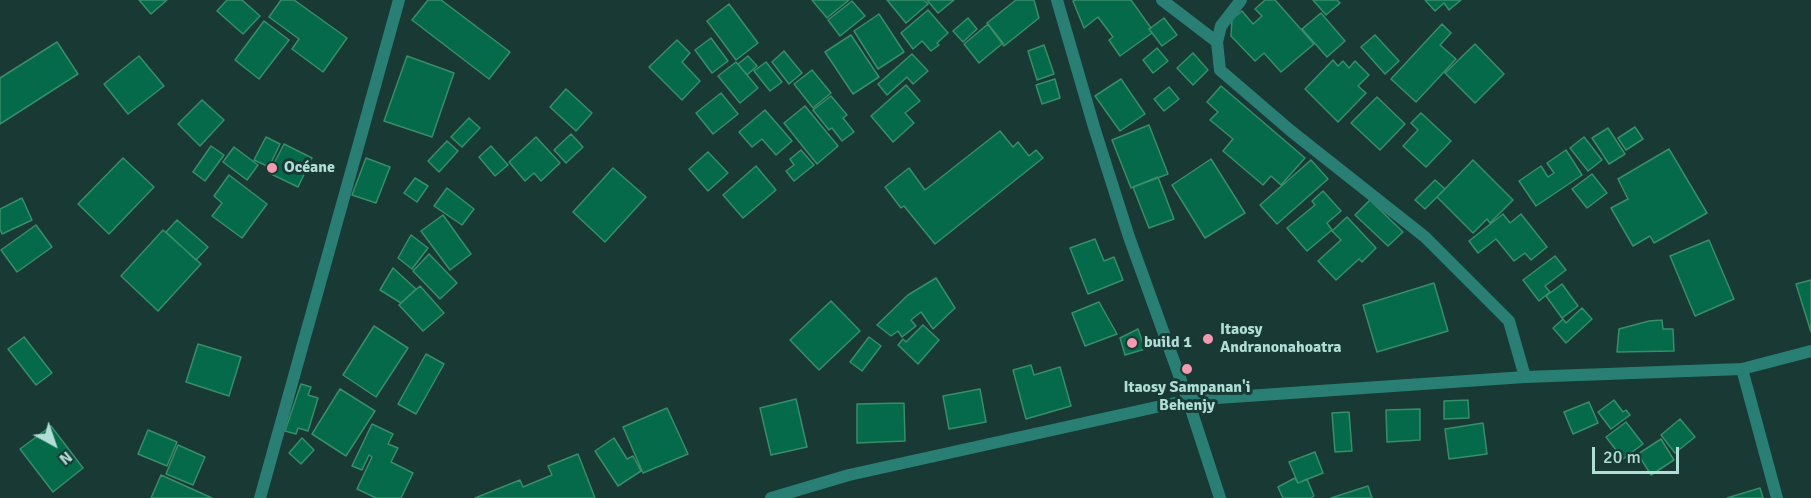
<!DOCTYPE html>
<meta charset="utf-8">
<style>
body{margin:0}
#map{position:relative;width:1811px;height:498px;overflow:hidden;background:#183934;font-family:Signika,sans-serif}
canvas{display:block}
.north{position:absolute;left:24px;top:414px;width:60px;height:60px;-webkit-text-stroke:4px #183934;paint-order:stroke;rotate:140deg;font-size:16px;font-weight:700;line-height:24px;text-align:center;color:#b0ded6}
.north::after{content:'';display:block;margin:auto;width:21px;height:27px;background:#b0ded6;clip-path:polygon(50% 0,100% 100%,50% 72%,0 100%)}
.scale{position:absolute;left:1592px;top:447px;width:87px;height:27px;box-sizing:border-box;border:3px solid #b0ded6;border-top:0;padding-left:8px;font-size:18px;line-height:21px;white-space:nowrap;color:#b0ded6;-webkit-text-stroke:4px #183934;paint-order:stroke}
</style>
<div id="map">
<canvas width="1811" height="498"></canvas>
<div class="north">N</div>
<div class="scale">20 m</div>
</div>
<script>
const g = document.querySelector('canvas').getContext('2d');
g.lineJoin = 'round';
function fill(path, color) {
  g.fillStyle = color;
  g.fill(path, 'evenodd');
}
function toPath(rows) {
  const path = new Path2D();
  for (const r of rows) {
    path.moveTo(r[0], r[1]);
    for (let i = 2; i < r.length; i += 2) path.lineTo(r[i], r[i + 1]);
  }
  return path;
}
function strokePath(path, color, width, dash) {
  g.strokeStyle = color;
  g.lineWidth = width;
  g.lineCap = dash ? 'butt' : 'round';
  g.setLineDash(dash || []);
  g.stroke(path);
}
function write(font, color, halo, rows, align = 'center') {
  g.font = font + ' Signika,sans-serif';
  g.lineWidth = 6;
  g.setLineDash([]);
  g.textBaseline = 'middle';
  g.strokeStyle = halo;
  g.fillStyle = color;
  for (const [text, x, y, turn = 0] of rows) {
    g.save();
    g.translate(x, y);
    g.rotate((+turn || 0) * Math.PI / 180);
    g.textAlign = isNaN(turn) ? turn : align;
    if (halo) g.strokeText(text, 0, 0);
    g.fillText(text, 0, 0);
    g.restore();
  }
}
const building = toPath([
 [139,0,167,0,151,14,139,0],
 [227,0,242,0,260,16,243,34,217,11,227,0],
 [281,0,294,0,347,38,323,72,292,49,299,39,269,17,281,0],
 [428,0,441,0,510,52,489,79,412,20,428,0],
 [812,0,849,0,827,18,812,0],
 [887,0,924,0,928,4,906,23,887,0],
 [927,0,954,0,938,13,927,0],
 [1016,0,1034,0,1039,18,1004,46,987,23,1016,0],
 [1075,0,1131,0,1151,28,1149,29,1152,33,1120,56,1109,40,1113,37,1098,17,1084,28,1073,1,1075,0],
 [1265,0,1275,0,1314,44,1281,72,1264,53,1255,61,1231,36,1232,19,1242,11,1253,24,1262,16,1255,9,1265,0],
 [1313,0,1337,0,1340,3,1326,15,1313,0],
 [1425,0,1461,0,1449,10,1444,3,1435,11,1425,0],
 [852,1,865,16,840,36,828,20,852,1],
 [729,4,758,43,736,60,707,21,729,4],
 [928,10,948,33,937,43,939,45,931,51,922,41,913,49,901,33,928,10],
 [1321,13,1345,41,1327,57,1302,29,1321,13],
 [879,14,904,52,878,69,854,31,879,14],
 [968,18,977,29,963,42,953,31,968,18],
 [1164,18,1177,35,1162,46,1149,29,1164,18],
 [264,21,289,40,259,79,235,60,264,21],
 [988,24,1003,43,979,63,964,44,988,24],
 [1442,24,1451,33,1440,45,1456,59,1416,102,1391,79,1442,24],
 [851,35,879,77,853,94,825,52,851,35],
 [1375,35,1399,61,1385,74,1361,47,1375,35],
 [711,38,728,61,712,73,695,50,711,38],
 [677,40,690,53,682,62,700,81,682,100,649,67,677,40],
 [57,42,78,74,0,124,0,78,57,42],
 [1475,44,1504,74,1475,103,1445,73,1475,44],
 [1044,45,1054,74,1037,80,1028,51,1044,45],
 [1157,48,1168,61,1153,73,1143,60,1157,48],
 [784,51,802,73,789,84,772,62,784,51],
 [1193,53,1208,70,1193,85,1177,68,1193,53],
 [912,54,928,71,913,84,907,77,887,95,878,84,912,54],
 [139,56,164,86,128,114,104,84,139,56],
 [407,56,454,73,432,137,384,121,407,56],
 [748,56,757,66,747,75,738,64,748,56],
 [1333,60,1338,66,1343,61,1349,68,1355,61,1369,75,1358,86,1366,93,1338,122,1305,89,1333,60],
 [736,62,758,88,740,103,718,76,736,62],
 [766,62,782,82,770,91,754,71,766,62],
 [812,70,831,93,813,108,794,84,812,70],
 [1055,79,1060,98,1042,104,1036,85,1055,79],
 [1121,79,1145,114,1120,131,1095,96,1121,79],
 [906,85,920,101,905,113,914,123,893,142,871,116,906,85],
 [1221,86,1305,158,1281,185,1271,176,1263,185,1223,151,1233,139,1210,120,1218,112,1207,102,1221,86],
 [1169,87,1179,99,1164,111,1154,99,1169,87],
 [566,89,592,113,576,131,550,107,566,89],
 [721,93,738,114,713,134,696,113,721,93],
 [831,96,847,115,843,118,854,132,842,141,832,128,829,130,813,110,831,96],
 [1377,97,1405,124,1380,150,1351,123,1377,97],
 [202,100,224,120,200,146,178,124,202,100],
 [805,106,838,146,817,164,784,123,805,106],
 [765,110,792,141,776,155,762,139,752,147,739,132,765,110],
 [1421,113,1451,141,1426,167,1403,146,1418,130,1411,123,1421,113],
 [469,118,480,128,462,147,451,137,469,118],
 [1149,125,1168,174,1131,188,1112,140,1149,125],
 [1635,127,1643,139,1626,150,1618,138,1635,127],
 [1608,128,1625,154,1609,164,1592,138,1608,128],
 [1000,131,1013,147,1018,142,1029,156,1036,150,1043,158,935,244,904,206,901,208,885,187,909,168,925,190,1000,131],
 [571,134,583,147,566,163,554,150,571,134],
 [266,137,280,144,269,167,254,160,266,137],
 [536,137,560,163,541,181,534,173,525,181,509,162,536,137],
 [1584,137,1602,160,1588,171,1570,148,1584,137],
 [447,141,458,151,439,172,428,161,447,141],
 [284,144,312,158,298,187,269,173,284,144],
 [211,146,224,155,205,181,193,172,211,146],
 [491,146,508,165,495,176,479,157,491,146],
 [234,147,258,165,247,180,223,162,234,147],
 [1669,149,1707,213,1654,243,1650,236,1633,246,1611,208,1628,199,1618,179,1669,149],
 [801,150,814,165,794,181,786,171,794,165,790,159,801,150],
 [1566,150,1582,175,1536,206,1519,181,1541,166,1548,177,1554,173,1547,163,1566,150],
 [708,152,728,173,708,191,689,169,708,152],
 [123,158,154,187,109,234,78,204,123,158],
 [366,158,390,167,376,203,352,195,366,158],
 [1211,159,1245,213,1205,238,1172,185,1211,159],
 [1311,160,1328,179,1277,224,1260,205,1311,160],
 [1473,160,1513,200,1490,223,1487,219,1473,233,1437,197,1473,160],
 [756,166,776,190,743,218,723,195,756,166],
 [613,168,646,197,605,242,573,212,613,168],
 [1592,174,1607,193,1587,208,1572,189,1592,174],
 [229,175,267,204,242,238,212,216,222,203,214,196,229,175],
 [1158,177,1174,219,1149,228,1133,187,1158,177],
 [415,178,428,186,417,202,404,193,415,178],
 [1435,180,1445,189,1425,209,1415,200,1435,180],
 [447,188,474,209,462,225,434,206,447,188],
 [1323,191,1341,211,1327,223,1332,230,1307,251,1287,228,1315,205,1312,201,1323,191],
 [22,198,32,220,2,234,0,229,0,209,22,198],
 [1370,200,1403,232,1388,246,1355,215,1370,200],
 [1503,214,1510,223,1521,214,1547,247,1531,260,1525,253,1514,261,1496,239,1478,253,1469,241,1503,214],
 [443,215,471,254,450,270,421,231,443,215],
 [1347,217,1376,248,1362,262,1359,259,1336,280,1318,261,1341,240,1332,231,1347,217],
 [177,220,208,247,196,260,166,232,177,220],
 [36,225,52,247,17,272,1,250,36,225],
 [163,230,201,264,158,311,121,276,163,230],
 [411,235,428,248,412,269,398,258,411,235],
 [1095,239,1104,261,1114,257,1123,280,1088,294,1070,248,1095,239],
 [1709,240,1734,299,1695,316,1670,256,1709,240],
 [429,254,457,283,440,299,413,271,429,254],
 [1555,256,1566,270,1545,286,1550,292,1539,301,1523,280,1555,256],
 [393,268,416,289,401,303,380,290,393,268],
 [936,278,955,308,933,329,921,312,911,320,916,326,902,337,898,331,891,336,877,325,908,295,936,278],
 [1811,280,1811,332,1796,284,1811,280],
 [1434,283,1448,331,1377,352,1363,305,1434,283],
 [1562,284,1578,306,1562,318,1546,296,1562,284],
 [420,286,444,313,423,331,399,305,420,286],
 [831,301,860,331,819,370,790,340,831,301],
 [1099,302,1117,334,1085,346,1072,313,1099,302],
 [1582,308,1592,319,1566,343,1553,328,1563,319,1566,323,1582,308],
 [1662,320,1663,329,1673,329,1674,351,1617,352,1619,329,1649,321,1662,320],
 [923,325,939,340,918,364,898,345,903,339,906,342,923,325],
 [374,326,408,348,376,397,343,375,374,326],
 [1138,329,1145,349,1125,355,1120,338,1138,329],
 [24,337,52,373,36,385,8,349,24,337],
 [869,337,881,346,862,371,850,362,869,337],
 [198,344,241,357,229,396,186,382,198,344],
 [426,354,444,364,416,414,398,404,426,354],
 [1031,365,1034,375,1060,367,1071,406,1026,419,1013,370,1031,365],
 [301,384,311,387,308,395,318,398,308,431,298,428,296,434,285,431,301,384],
 [340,389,375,411,346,456,312,434,340,389],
 [980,389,986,422,949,429,943,396,980,389],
 [796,399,807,447,771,455,760,408,796,399],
 [1468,400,1469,418,1444,419,1444,401,1468,400],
 [1614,400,1623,412,1626,410,1630,415,1611,429,1598,412,1614,400],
 [1589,402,1598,423,1573,434,1564,412,1589,402],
 [904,403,905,441,857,443,857,404,904,403],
 [667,408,688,454,643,473,623,427,667,408],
 [1420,409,1420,440,1387,442,1386,410,1420,409],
 [1349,412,1352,451,1335,452,1332,413,1349,412],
 [1680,419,1695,437,1675,453,1661,435,1680,419],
 [1626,422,1643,444,1623,459,1606,437,1626,422],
 [1483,423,1487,454,1449,459,1445,429,1483,423],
 [372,424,393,434,388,444,398,448,391,462,413,473,401,498,376,498,357,489,372,457,369,455,362,470,352,466,372,424],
 [51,426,83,468,53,492,20,449,51,426],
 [148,430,177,442,167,466,138,454,148,430],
 [302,438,314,450,301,464,289,453,302,438],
 [614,438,627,459,633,456,641,471,618,486,595,451,614,438],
 [1661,439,1674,460,1651,475,1638,454,1661,439],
 [178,445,205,457,193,485,166,474,178,445],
 [1315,452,1323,473,1298,483,1289,462,1315,452],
 [578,454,595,498,475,498,520,480,523,487,552,475,548,466,578,454],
 [161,475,212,498,151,498,161,475],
 [1295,478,1298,483,1307,479,1314,496,1311,498,1283,498,1278,487,1295,478],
 [1368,486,1372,498,1331,498,1368,486],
 [1760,488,1763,498,1727,498,1760,488]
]);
fill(building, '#046a49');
strokePath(building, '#398d6b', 1.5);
strokePath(toPath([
 [1162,0,1217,42],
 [1241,0,1221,26,1217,42,1220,70,1291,131,1425,237,1509,321,1525,377],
 [1742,369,1777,498],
 [260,498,399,0]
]), '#297f74', 12);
strokePath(toPath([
 [1057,0,1094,127,1129,237,1188,400,1220,498],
 [771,498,849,475,1188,400,1525,377,1742,369,1811,351]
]), '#297f74', 12);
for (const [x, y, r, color] of [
 [272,168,6,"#f29ab0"],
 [1208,339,6,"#f29ab0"],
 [1132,343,6,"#f29ab0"],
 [1187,369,6,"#f29ab0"]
]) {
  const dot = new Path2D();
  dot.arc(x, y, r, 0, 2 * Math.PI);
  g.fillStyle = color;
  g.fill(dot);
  strokePath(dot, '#183934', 2);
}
write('bold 16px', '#b0ded6', '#183934', [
 ["Océane",284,168],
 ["Itaosy",1220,330],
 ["Andranonahoatra",1220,348],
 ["build 1",1144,343],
 ["Itaosy Sampanan'i",1187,388,"center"],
 ["Behenjy",1187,406,"center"]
], 'left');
</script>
